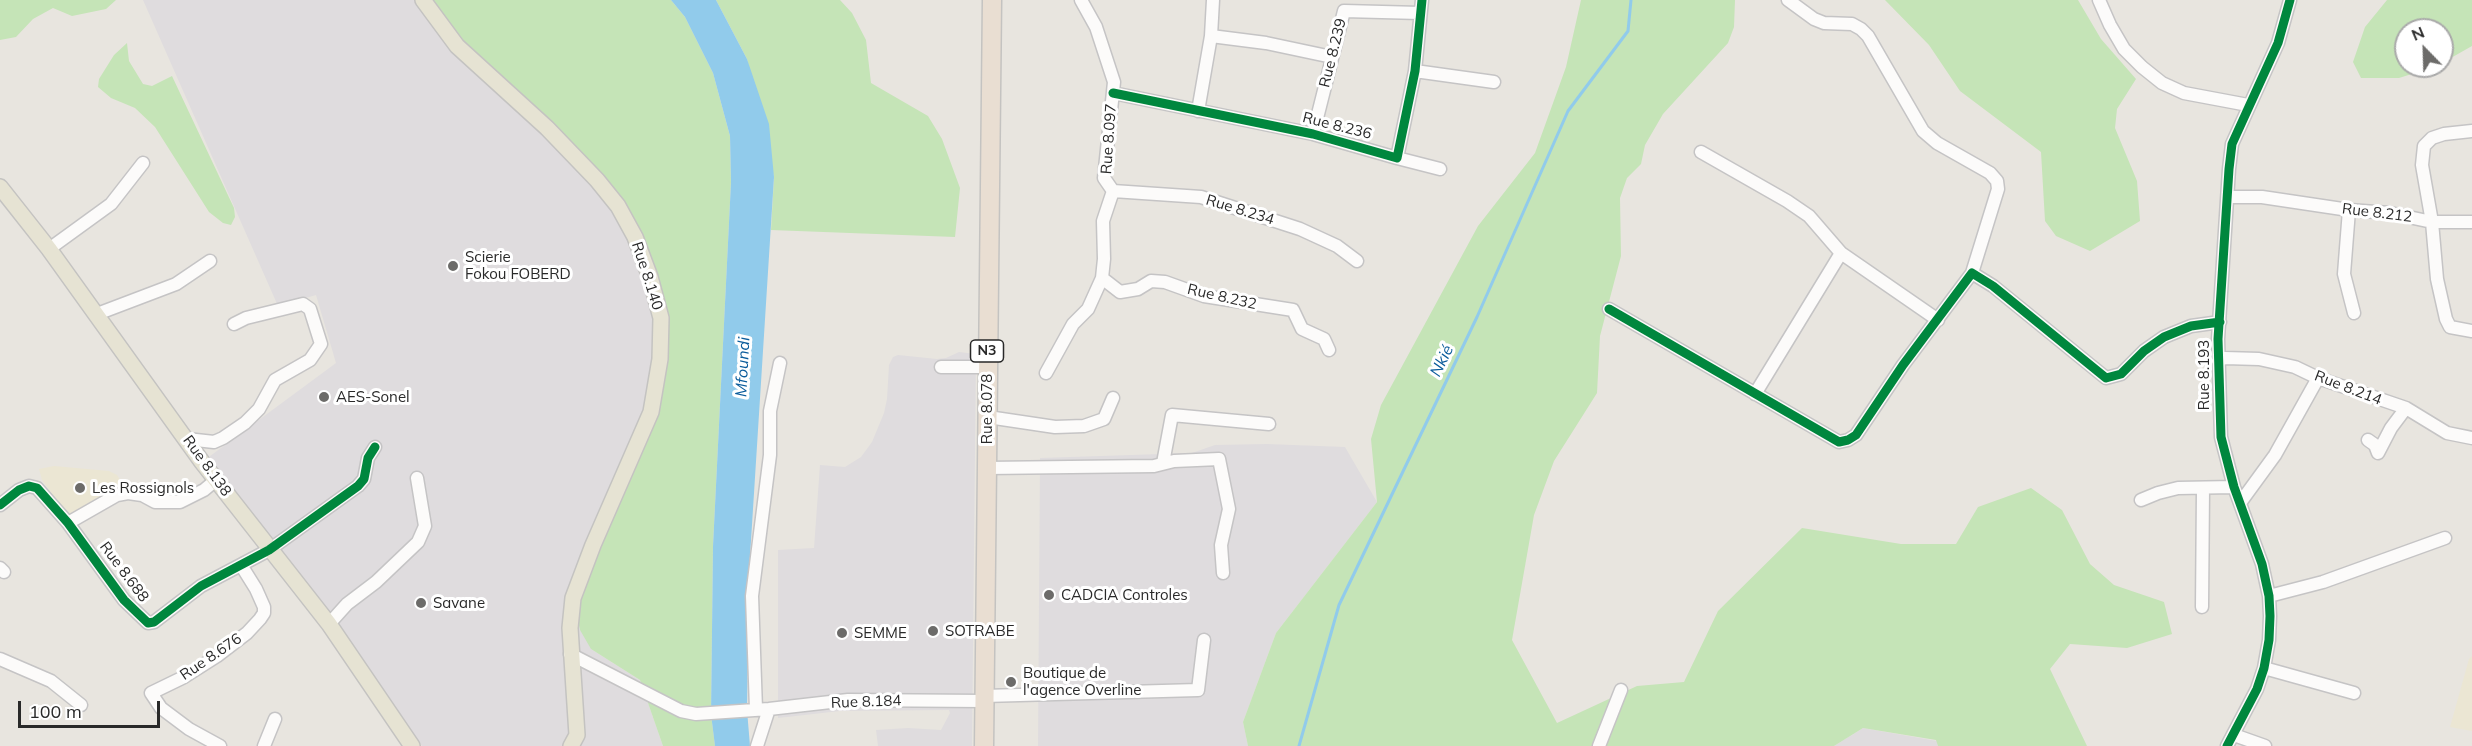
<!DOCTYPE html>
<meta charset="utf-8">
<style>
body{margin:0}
#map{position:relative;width:2472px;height:746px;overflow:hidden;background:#e8e5df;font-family:Mulish,sans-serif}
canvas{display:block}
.north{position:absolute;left:2394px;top:18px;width:60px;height:60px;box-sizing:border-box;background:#fff;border:2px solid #a9a9a9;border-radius:50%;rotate:337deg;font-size:16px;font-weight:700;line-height:24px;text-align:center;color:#292929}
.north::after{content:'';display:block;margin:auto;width:21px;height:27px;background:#6c6b69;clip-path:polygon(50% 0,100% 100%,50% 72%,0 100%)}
.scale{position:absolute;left:18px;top:701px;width:142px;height:27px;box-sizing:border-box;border:3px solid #292929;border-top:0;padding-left:8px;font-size:18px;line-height:21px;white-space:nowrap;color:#292929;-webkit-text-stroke:4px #fff;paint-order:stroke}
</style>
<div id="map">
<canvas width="2472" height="746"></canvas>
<div class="north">N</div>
<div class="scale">100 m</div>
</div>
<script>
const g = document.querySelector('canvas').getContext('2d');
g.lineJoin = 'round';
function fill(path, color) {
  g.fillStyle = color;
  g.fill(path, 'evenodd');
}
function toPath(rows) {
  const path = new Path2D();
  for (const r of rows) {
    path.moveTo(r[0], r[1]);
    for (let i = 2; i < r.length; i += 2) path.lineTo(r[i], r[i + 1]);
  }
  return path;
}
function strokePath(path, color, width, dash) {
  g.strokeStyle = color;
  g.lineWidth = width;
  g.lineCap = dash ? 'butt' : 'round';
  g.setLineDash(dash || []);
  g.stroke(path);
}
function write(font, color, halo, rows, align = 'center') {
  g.font = font + ' Mulish,sans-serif';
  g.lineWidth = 6;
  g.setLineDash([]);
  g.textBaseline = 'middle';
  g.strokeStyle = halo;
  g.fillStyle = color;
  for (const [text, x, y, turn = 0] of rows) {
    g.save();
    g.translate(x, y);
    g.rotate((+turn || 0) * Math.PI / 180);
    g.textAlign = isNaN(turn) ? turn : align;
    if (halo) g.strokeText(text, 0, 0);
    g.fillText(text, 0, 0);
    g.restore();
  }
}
fill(toPath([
 [143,0,423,0,597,180,650,277,660,360,591,649,640,680,663,746,422,746,202,462,336,363,316,295,278,306],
 [959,352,976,354,972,746,878,746,876,730,908,728,941,730,950,713,949,710,840,711,778,718,778,550,814,548,820,465,845,467,861,457,872,442,884,413,887,399,889,365,893,357,898,355,937,359,946,358],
 [1267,444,1345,447,1377,502,1276,633,1243,722,1248,746,1038,746,1040,458,1192,453,1215,445],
 [1863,728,1937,741,1938,746,1834,746]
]), '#dfdcde');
fill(toPath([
 [54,466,109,471,117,475,122,483,69,517,42,480,39,469],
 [2472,656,2472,731,2450,727,2469,659]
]), '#ebe6d3');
fill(toPath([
 [0,0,116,0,106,9,72,16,53,8,33,19,16,37,0,40],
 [423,0,671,0,685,17,713,73,730,136,731,182,713,546,711,714,715,746,663,746,640,680,591,649,580,630,573,598,651,412,661,318,618,206,457,46],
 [716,0,840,0,852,13,866,40,871,83,928,116,942,139,960,188,955,237,771,230,774,177,747,59],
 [1581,0,1735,0,1734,27,1728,43,1663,114,1645,145,1641,164,1627,178,1620,198,1621,256,1600,336,1597,393,1554,461,1534,515,1512,640,1557,723,1637,686,1684,682,1718,611,1802,528,1901,544,1956,544,1978,507,2031,488,2062,510,2090,564,2114,585,2164,602,2172,634,2127,648,2070,644,2050,669,2087,746,1938,746,1936,740,1863,728,1834,746,1248,746,1243,722,1276,633,1377,502,1371,439,1381,405,1478,226,1535,153,1566,67],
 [1885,0,2078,0,2101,39,2136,79,2117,109,2115,128,2137,181,2140,221,2090,251,2056,236,2045,221,2041,152,1960,91,1929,45],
 [2387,0,2472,0,2472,46,2442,63,2442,30,2406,30,2406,66,2437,66,2399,78,2361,78,2353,62,2365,27],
 [127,43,129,61,143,84,152,86,172,76,234,208,235,217,231,225,223,223,209,212,155,127,135,108,111,98,98,87,99,79,114,55]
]), '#c5e4b7');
fill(toPath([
 [671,0,716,0,747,59,769,124,774,177,749,572,747,710,750,746,715,746,711,714,713,546,731,182,730,136,713,73,685,17]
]), '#91cbeb');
strokePath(toPath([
 [1299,746,1339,605,1477,317,1568,111,1628,31,1631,0]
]), '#91cbeb', 3);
const minor = toPath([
 [1788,0,1814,19,1824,23,1852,24,1861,29,1868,36,1923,131,1937,143,1990,173,1997,181,1998,189,1972,273],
 [2099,0,2110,25,2124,49,2142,67,2162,83,2184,93,2248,105],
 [1211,36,1266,43,1332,57],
 [1415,71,1494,82],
 [1113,93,1313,134,1397,158,1415,71,1422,0],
 [1198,111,1211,36,1213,0],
 [2472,131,2444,134,2432,138,2424,146,2422,165,2432,222,2472,222],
 [1313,134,1344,11,1420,13],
 [1701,152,1787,201,1809,216,1841,253,1938,320],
 [1397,158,1440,169],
 [1113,191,1201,197,1300,229,1337,246,1357,261],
 [2229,197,2262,197,2349,210,2390,213,2432,222,2437,279,2446,319,2450,327,2472,331],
 [2349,210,2344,274,2354,313],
 [49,249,111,204,143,163],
 [1102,278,1120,292,1138,289,1151,281,1165,282,1204,296,1293,310,1302,329,1324,339,1329,350],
 [1609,309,1839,442,1848,440,1856,435,1903,365,1972,273,1993,286,2106,378,2121,374,2144,351,2164,337,2191,326,2220,322],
 [97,314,176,284,210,261],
 [2218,361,2225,358,2259,359,2295,367,2318,378,2406,408,2447,433,2472,438],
 [941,367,987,367],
 [1046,373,1073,324,1088,309,1102,278,1104,259,1103,221,1113,191,1104,178,1114,82,1096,27,1081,0],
 [1755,394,1841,253],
 [988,417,1055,427,1084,426,1104,419,1113,398],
 [187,439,214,442,223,438,245,423,259,409,275,380,310,360,321,344,310,309,303,304,246,318,234,324],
 [2368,440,2375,445,2378,453,2391,428,2406,408],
 [1163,463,1172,415,1269,424],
 [987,468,1154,466,1174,461,1219,459,1229,509,1221,545,1223,573],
 [2141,500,2158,493,2178,488,2234,487],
 [2240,503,2275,455,2318,378],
 [0,505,19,490,29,486,37,488,68,523,124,600,148,623,154,622,201,586,269,550,358,486,364,479,368,458,375,447],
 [68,523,117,495,128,493,142,495,155,502,180,502,204,490,216,480],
 [0,568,4,572],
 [2269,596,2323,582,2445,538],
 [2202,607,2203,489],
 [329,624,347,604,376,582,418,542,425,526,417,478],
 [570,654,681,711,696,714,769,709,848,700,984,701],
 [0,659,51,681,81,705],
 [2264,668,2354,693],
 [984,696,1198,690,1204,640],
 [756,709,752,596,770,455,770,411,780,363],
 [2234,735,2265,746],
 [220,746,189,729,161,708,151,693,184,677,217,656,247,633,260,619,264,613,264,607,256,589,241,565],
 [264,746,275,719],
 [757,746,769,709],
 [1599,746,1621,690],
 [2227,746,2257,689,2264,668,2269,640,2270,616,2269,596,2262,564,2234,487,2221,437,2218,339,2229,169,2232,144,2278,43,2290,0]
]);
const major = toPath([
 [423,0,457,46,547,128,597,180,618,206,635,237,650,277,661,318,660,359,651,412,593,545,573,598,570,628,577,735,571,746],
 [0,187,49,249,202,462,329,624,412,746]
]);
const highway = toPath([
 [984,746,992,0]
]);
strokePath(minor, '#c5c4c5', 15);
strokePath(major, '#c4c3c1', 18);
strokePath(highway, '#c4c3c1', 21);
strokePath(minor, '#fcfbfa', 12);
strokePath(major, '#e6e3d3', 15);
strokePath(highway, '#e9ded2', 18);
strokePath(toPath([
 [1113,93,1313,134,1397,158,1415,71,1422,0],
 [1609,309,1839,442,1848,440,1856,435,1903,365,1972,273,1993,286,2106,378,2121,374,2144,351,2164,337,2191,326,2220,322],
 [0,505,19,490,29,486,37,488,68,523,124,600,148,623,154,622,201,586,269,550,358,486,364,479,368,458,375,447],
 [2227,746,2257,689,2264,668,2269,640,2270,616,2269,596,2262,564,2234,487,2221,437,2218,339,2229,169,2232,144,2278,43,2290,0]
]), '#00873e', 9);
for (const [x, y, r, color] of [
 [453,266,6,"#6c6b69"],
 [324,397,6,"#6c6b69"],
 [80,488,6,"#6c6b69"],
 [1049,595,6,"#6c6b69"],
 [421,603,6,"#6c6b69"],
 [933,631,6,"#6c6b69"],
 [842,633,6,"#6c6b69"],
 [1011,682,6,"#6c6b69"]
]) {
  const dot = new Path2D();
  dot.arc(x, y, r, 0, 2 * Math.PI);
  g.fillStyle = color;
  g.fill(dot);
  strokePath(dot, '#fff', 2);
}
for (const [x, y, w] of [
 [987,351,33]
]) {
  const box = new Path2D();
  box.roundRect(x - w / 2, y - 11, w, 22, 4.5);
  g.fillStyle = '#fff';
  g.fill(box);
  strokePath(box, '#292929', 1.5);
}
write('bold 14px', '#292929', null, [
 ["N3",987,351]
]);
write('15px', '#292929', '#fff', [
 ["Rue 8.239",1333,53,-76],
 ["Rue 8.236",1337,126,14],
 ["Rue 8.097",1109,139,-86],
 ["Rue 8.234",1240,210,17],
 ["Rue 8.212",2377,213,7],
 ["Rue 8.140",647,276,72],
 ["Rue 8.232",1222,297,13],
 ["Rue 8.193",2204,375,-90],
 ["Rue 8.214",2348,388,21],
 ["Rue 8.078",987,409,-90],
 ["Rue 8.138",207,466,54],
 ["Rue 8.688",124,572,53],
 ["Rue 8.676",211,657,-34],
 ["Rue 8.184",866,702,-2]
]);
write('15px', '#292929', '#fff', [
 ["Scierie",465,257],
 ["Fokou FOBERD",465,274],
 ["AES-Sonel",336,397],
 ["Les Rossignols",92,488],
 ["CADCIA Controles",1061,595],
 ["Savane",433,603],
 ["SOTRABE",945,631],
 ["SEMME",854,633],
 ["Boutique de",1023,673],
 ["l'agence Overline",1023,690]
], 'left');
write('italic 16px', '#0b5c9b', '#fff', [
 ["Nkié",1442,361,-64],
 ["Mfoundi",743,367,-87]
]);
</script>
